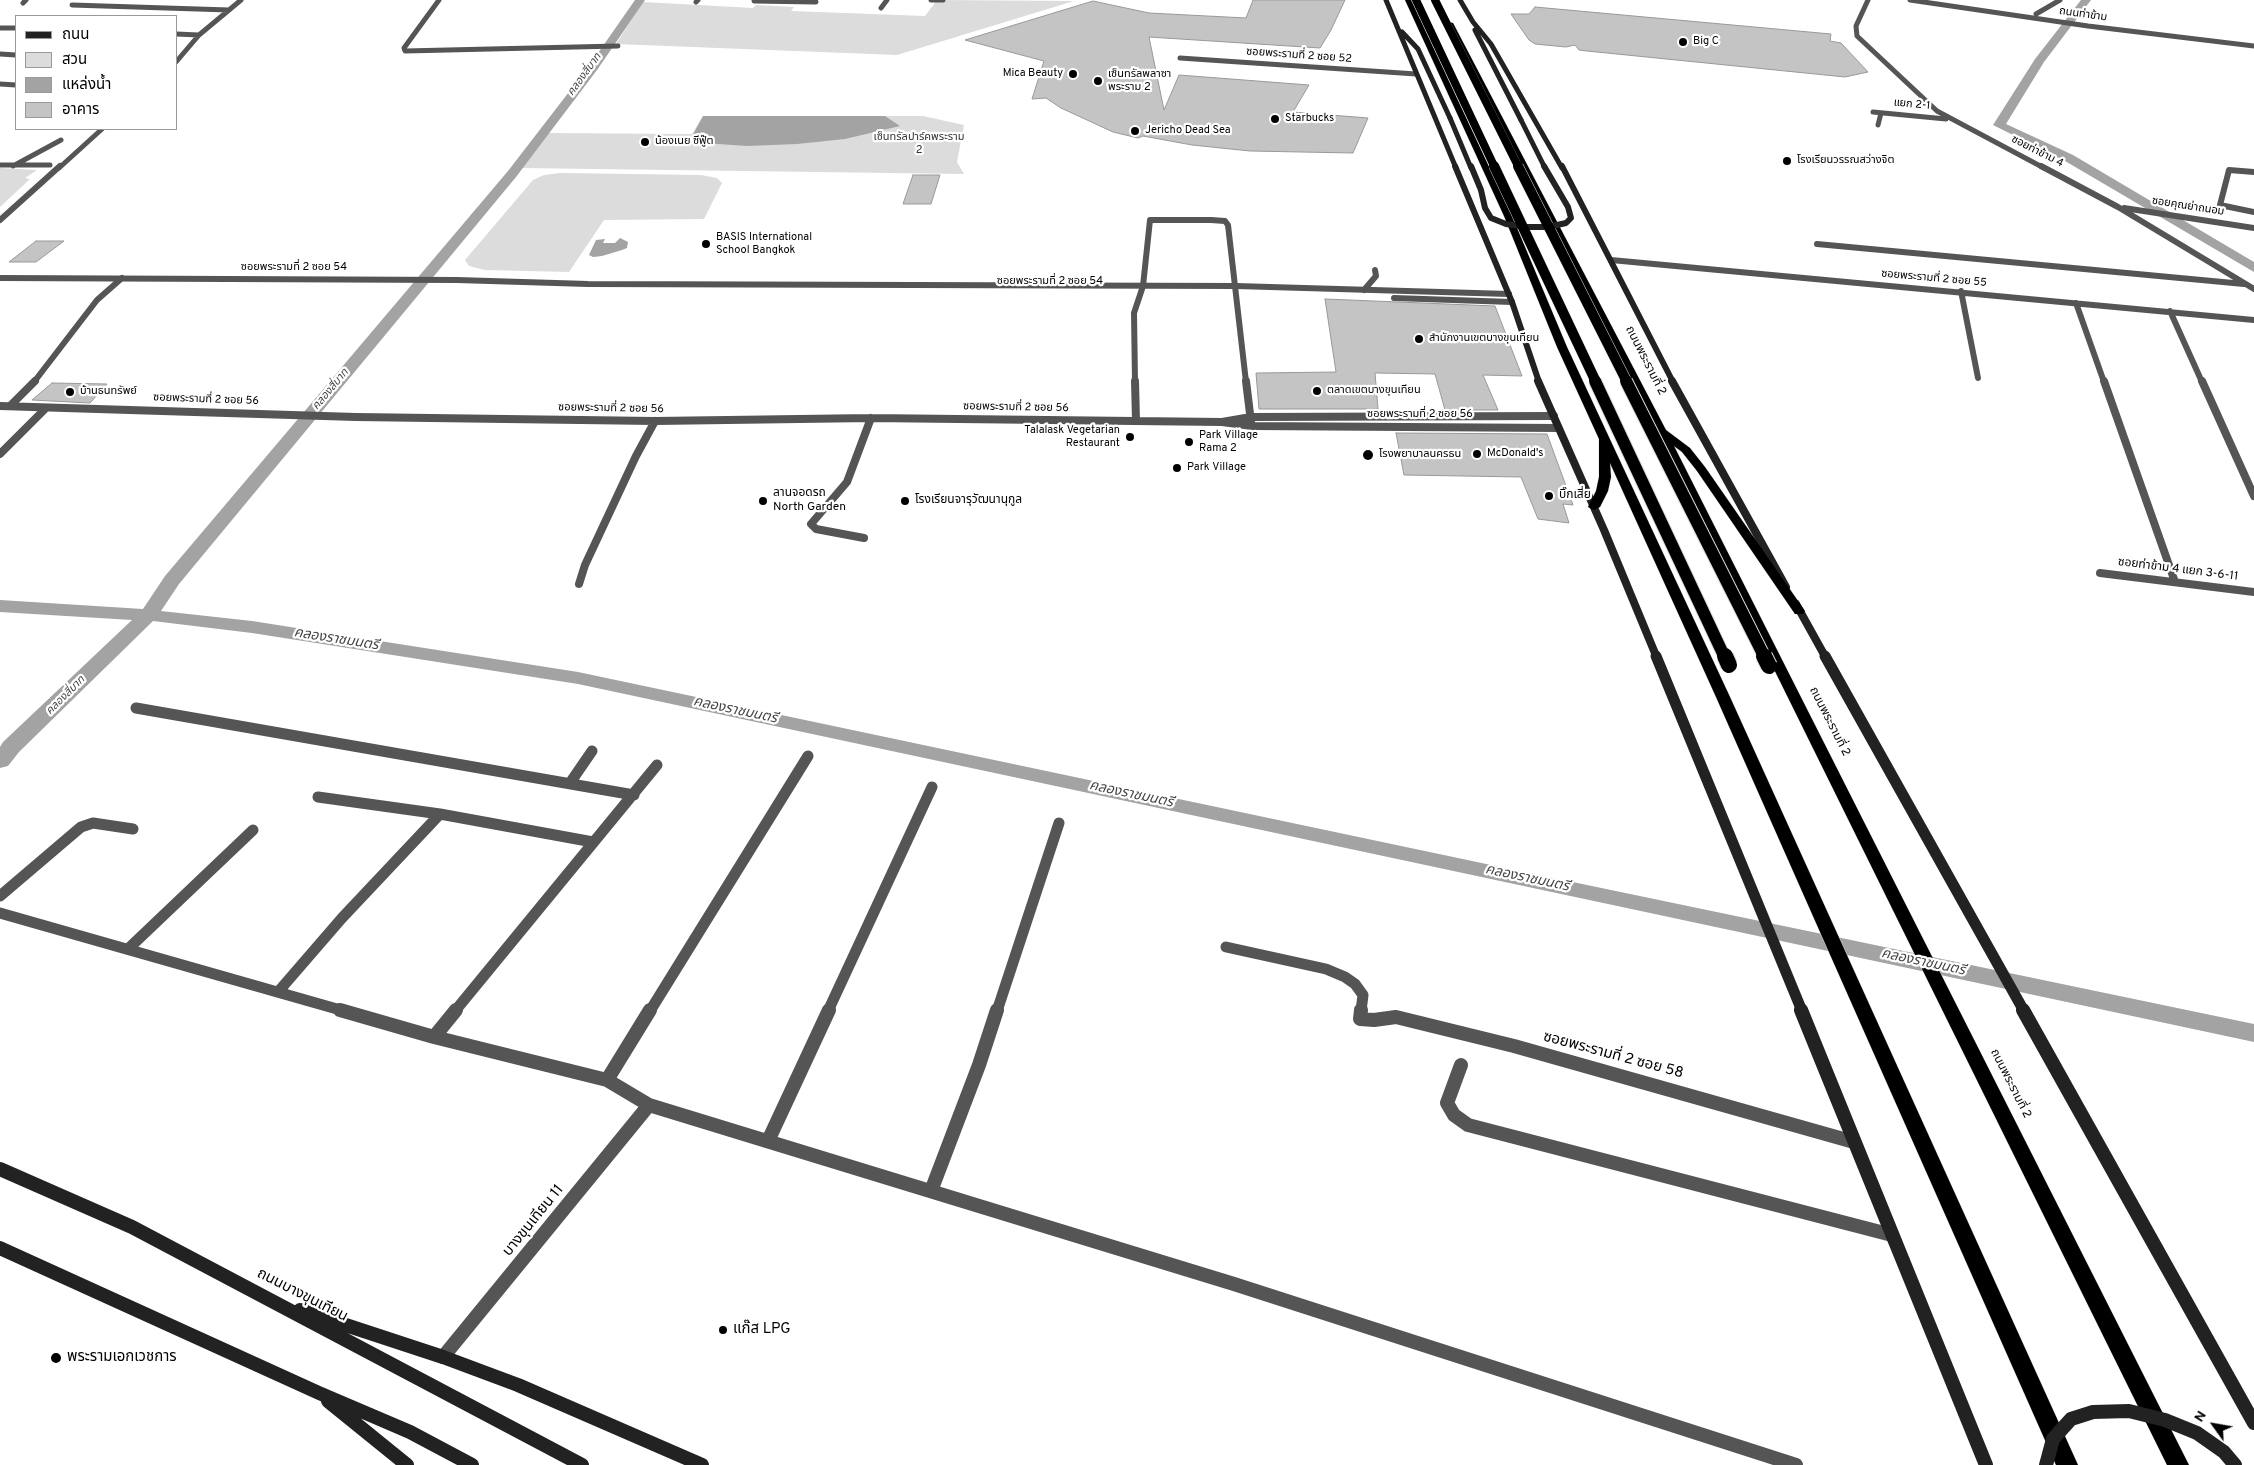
<!DOCTYPE html>
<meta charset="utf-8">
<style>
body{margin:0}
#map{position:relative;width:2254px;height:1465px;overflow:hidden;background:#fff;font-family:Overpass,"Noto Sans Thai",sans-serif}
canvas{display:block}
.legend{position:absolute;left:15px;top:15px;width:162px;height:115px;box-sizing:border-box;background:#fff;border:1px solid #999;margin:0;padding:6px 9px;list-style:none;font-size:15px;color:#000}
.legend li{display:flex;align-items:center;gap:10px;height:25px}
.legend b{width:25px;border:1px solid #999}
.north{position:absolute;left:2189px;top:1400px;width:50px;height:50px;-webkit-text-stroke:4px #fff;paint-order:stroke;rotate:302deg;font-size:14px;font-weight:700;line-height:20px;text-align:center;color:#000}
.north::after{content:'';display:block;margin:auto;width:18px;height:22px;background:#000;clip-path:polygon(50% 0,100% 100%,50% 72%,0 100%)}
</style>
<div id="map">
<canvas width="2254" height="1465"></canvas>
<ul class="legend">
<li><b style="height:6px;background:#222"></b>ถนน</li>
<li><b style="height:14px;background:#dcdcdc"></b>สวน</li>
<li><b style="height:14px;background:#a3a3a3"></b>แหล่งน้ำ</li>
<li><b style="height:14px;background:#c4c4c4"></b>อาคาร</li>
</ul>
<div class="north">N</div>
</div>
<script>
const g = document.querySelector('canvas').getContext('2d');
g.lineJoin = 'round';
function fill(path, color) {
  g.fillStyle = color;
  g.fill(path, 'evenodd');
}
function toPath(rows) {
  const path = new Path2D();
  for (const r of rows) {
    path.moveTo(r[0], r[1]);
    for (let i = 2; i < r.length; i += 2) path.lineTo(r[i], r[i + 1]);
  }
  return path;
}
function strokePath(path, color, width, dash) {
  g.strokeStyle = color;
  g.lineWidth = width;
  g.lineCap = dash ? 'butt' : 'round';
  g.setLineDash(dash || []);
  g.stroke(path);
}
function write(font, color, halo, rows, align = 'center') {
  g.font = font + ' Overpass,"Noto Sans Thai",sans-serif';
  g.lineWidth = 4.5;
  g.setLineDash([]);
  g.textBaseline = 'middle';
  g.strokeStyle = halo;
  g.fillStyle = color;
  for (const [text, x, y, turn = 0] of rows) {
    g.save();
    g.translate(x, y);
    g.rotate((+turn || 0) * Math.PI / 180);
    g.textAlign = isNaN(turn) ? turn : align;
    if (halo) g.strokeText(text, 0, 0);
    g.fillText(text, 0, 0);
    g.restore();
  }
}
fill(toPath([
 [937,0,1074,1,897,55,616,44,643,2,753,8,756,5,794,7,791,11,925,16],
 [703,116,923,116,964,125,957,162,964,174,522,168,548,133,692,134],
 [0,168,37,170,25,178,30,179,0,207],
 [560,173,701,175,717,178,722,183,704,219,604,220,569,272,485,270,469,266,465,260,533,180,544,175]
]), '#dcdcdc');
fill(toPath([
 [703,116,885,116,900,126,845,139,797,144,747,146,689,142],
 [620,238,628,242,627,248,622,250,602,256,593,257,589,255,596,240,605,239,603,243,615,243]
]), '#a3a3a3');
fill(toPath([
 [635,0,645,0,597,70,516,177,179,584,161,611,252,621,578,672,1491,865,2254,1024,2254,1042,578,684,252,633,153,621,19,752,8,766,0,768,0,747,3,742,132,620,0,612,0,600,143,609,165,576,508,171,589,66,635,0],
 [2081,0,2091,0,2044,62,2006,124,2073,155,2254,262,2254,272,2065,161,1993,125,2035,59,2081,0]
]), '#a3a3a3');
const building = toPath([
 [1253,0,1345,0,1331,30,1320,48,1149,37,1164,110,1179,75,1309,85,1293,112,1368,118,1353,153,1250,151,1192,145,1143,136,1138,138,1113,132,1061,108,1046,98,1032,99,1044,61,965,40,1093,1,1149,13,1246,18,1253,0],
 [1535,7,1831,34,1830,41,1841,43,1868,72,1845,77,1587,51,1579,50,1575,45,1566,47,1535,44,1529,40,1511,14,1529,14,1535,7],
 [913,175,940,175,931,204,903,204,913,175],
 [36,241,64,241,36,262,9,262,36,241],
 [1325,299,1495,306,1522,376,1483,375,1498,410,1445,410,1435,374,1375,373,1378,409,1259,409,1256,373,1336,372,1325,299],
 [52,383,107,384,90,403,32,400,52,383],
 [1396,433,1547,434,1573,505,1563,504,1569,523,1538,519,1521,477,1404,475,1396,433]
]);
fill(building, '#c4c4c4');
strokePath(building, '#999', 1);
const trunk = toPath([
 [1405,0,1411,0,1512,216,1567,347,1730,697,2078,1465,2056,1465,1716,697,1610,463,1611,477,1608,491,1600,507,1594,510,1588,507,1596,491,1599,477,1599,439,1557,347,1504,216,1405,0],
 [1448,22,1453,23,1666,430,1690,448,1705,467,1805,611,1803,614,1795,614,1697,471,1682,452,1674,446,2189,1465,2167,1465,1682,483,1448,22]
]);
strokePath(trunk, '#dbdbdb', 1);
strokePath(toPath([
 [439,0,404,48,405,51,618,46],
 [931,0,943,0],
 [1868,0,1856,26,1857,36,1937,111,2044,168],
 [754,1,816,2],
 [696,2,698,0],
 [23,3,26,0],
 [72,5,229,10],
 [881,8,887,0],
 [2036,14,2060,0],
 [0,28,16,28],
 [176,34,199,35],
 [0,54,16,55],
 [1180,58,1416,74],
 [176,62,199,35,241,0],
 [0,84,16,85],
 [1873,112,1946,119],
 [1878,125,1881,113],
 [0,165,50,165],
 [13,166,61,140],
 [59,168,102,129]
]), '#555', 5);
strokePath(toPath([
 [2041,166,2118,207,2254,289],
 [2254,172,2229,170,2220,205,2254,212],
 [2124,208,2254,228],
 [0,220,60,166],
 [1817,244,2244,284],
 [1611,260,2254,320],
 [1364,290,1376,276,1375,270],
 [1961,291,1978,378],
 [2076,303,2104,382],
 [2170,311,2202,382],
 [34,382,97,300,122,278],
 [1135,382,1134,313,1143,286,1150,220,1211,220,1225,221,1228,225,1246,382]
]), '#555', 6);
strokePath(toPath([
 [1135,381,1136,421],
 [1246,381,1251,422],
 [2104,381,2175,582],
 [2202,381,2254,496],
 [0,406,356,417,655,421,871,418,1222,422],
 [10,406,35,381],
 [1554,416,1251,417,1222,422,1252,426,1558,428],
 [0,454,46,408],
 [864,538,816,529,811,524,847,482,871,418],
 [2100,573,2254,592],
 [579,584,585,565,636,456,655,421]
]), '#555', 8);
strokePath(toPath([
 [136,708,634,795],
 [570,783,592,751],
 [318,797,440,814,593,842],
 [0,896,81,827,93,823,133,829],
 [0,913,344,1011],
 [1226,947,1326,969,1345,977,1355,984,1363,995,1361,1011],
 [128,949,253,830],
 [278,992,342,918,440,814],
 [455,1011,657,765],
 [650,1011,808,756],
 [828,1011,932,787],
 [997,1011,1059,823]
]), '#555', 11);
strokePath(toPath([
 [340,1010,434,1037,607,1080,649,1105,1234,1284,1796,1465],
 [1361,1010,1360,1019,1374,1020,1396,1017,1514,1046,1854,1142],
 [434,1037,456,1010],
 [1461,1065,1447,1103,1454,1115,1468,1125,1892,1235],
 [607,1080,650,1010],
 [768,1141,829,1010],
 [931,1191,979,1065,997,1010],
 [443,1357,649,1105]
]), '#555', 14);
strokePath(toPath([
 [1910,0,2088,26,2254,46]
]), '#555', 5);
strokePath(toPath([
 [0,278,457,280,588,284,1236,286,1509,294],
 [1394,298,1512,302]
]), '#555', 6);
strokePath(toPath([
 [1386,0,1456,168],
 [1460,0,1473,22,1491,44,1562,168],
 [1475,30,1521,120],
 [1402,32,1418,49,1450,118]
]), '#222', 5);
strokePath(toPath([
 [1455,166,1512,302,1539,382],
 [1562,166,1673,382]
]), '#222', 6);
strokePath(toPath([
 [1538,381,1604,530,1657,658],
 [1672,381,1786,587],
 [1796,604,1826,658]
]), '#222', 8);
strokePath(toPath([
 [1656,656,1802,1011],
 [1825,656,2024,1011]
]), '#222', 11);
strokePath(toPath([
 [1801,1010,1986,1465],
 [2023,1010,2254,1423],
 [0,1169,132,1227,582,1465],
 [0,1248,319,1393,410,1432,472,1465],
 [300,1310,443,1357,518,1385,702,1465],
 [328,1401,407,1465]
]), '#222', 14);
fill(trunk, '#000');
const motorwayBridgeFar3 = toPath([
 [1416,0,1495,168],
 [1435,0,1519,168]
]);
const motorwayBridgeFar2 = toPath([
 [1494,166,1596,382],
 [1518,166,1627,382]
]);
const motorwayBridgeFar1 = toPath([
 [1595,381,1725,658],
 [1626,381,1765,658]
]);
const motorwayBridge = toPath([
 [1725,656,1729,665],
 [1764,656,1769,666]
]);
strokePath(motorwayBridgeFar3, '#dbdbdb', 8, []);
strokePath(motorwayBridgeFar2, '#dbdbdb', 11, []);
strokePath(motorwayBridgeFar1, '#dbdbdb', 14, []);
strokePath(motorwayBridge, '#dbdbdb', 18, []);
strokePath(toPath([
 [1450,118,1471,168],
 [1521,120,1545,168]
]), '#222', 5);
strokePath(toPath([
 [1471,166,1481,190,1485,208,1491,218,1506,224,1527,227,1548,227,1566,223,1571,218,1568,207,1544,166]
]), '#222', 6);
strokePath(toPath([
 [2046,1465,2053,1439,2071,1419,2093,1412,2129,1411,2165,1420,2197,1433,2224,1452,2235,1465]
]), '#222', 14);
strokePath(motorwayBridgeFar3, '#000', 8);
strokePath(motorwayBridgeFar2, '#000', 10);
strokePath(motorwayBridgeFar1, '#000', 12);
strokePath(motorwayBridge, '#000', 16);
for (const [x, y, r, color] of [
 [1683,42,5,"#000"],
 [1073,74,5,"#000"],
 [1098,81,5,"#000"],
 [1275,119,5,"#000"],
 [1135,131,5,"#000"],
 [645,142,5,"#000"],
 [1787,161,5,"#000"],
 [706,244,5,"#000"],
 [1419,339,5,"#000"],
 [1317,391,5,"#000"],
 [70,392,5,"#000"],
 [1130,437,5,"#000"],
 [1189,442,5,"#000"],
 [1477,454,5,"#000"],
 [1368,455,6,"#000"],
 [1177,468,5,"#000"],
 [1549,496,5,"#000"],
 [763,501,5,"#000"],
 [905,501,5,"#000"],
 [723,1330,5,"#000"],
 [56,1358,6,"#000"]
]) {
  const dot = new Path2D();
  dot.arc(x, y, r, 0, 2 * Math.PI);
  g.fillStyle = color;
  g.fill(dot);
  strokePath(dot, '#fff', 2);
}
write('11px', '#000', '#fff', [
 ["ถนนท่าข้าม",2083,15,8],
 ["ซอยพระรามที่ 2 ซอย 52",1299,56,4],
 ["แยก 2-1",1912,105,5],
 ["ซอยท่าข้าม 4",2037,152,27],
 ["ซอยคุณย่าถนอม",2188,207,9],
 ["ซอยพระรามที่ 2 ซอย 54",294,268],
 ["ซอยพระรามที่ 2 ซอย 55",1934,279,5],
 ["ซอยพระรามที่ 2 ซอย 54",1050,282],
 ["ซอยพระรามที่ 2 ซอย 56",206,400,2],
 ["ซอยพระรามที่ 2 ซอย 56",1016,408,1],
 ["ซอยพระรามที่ 2 ซอย 56",611,409,1],
 ["ซอยพระรามที่ 2 ซอย 56",1420,415]
]);
write('11px', '#000', '#fff', [
 ["Big C",1693,42],
 ["Mica Beauty",1063,74,"right"],
 ["เซ็นทรัลพลาซา",1108,75],
 ["พระราม 2",1108,88],
 ["Starbucks",1285,119],
 ["Jericho Dead Sea",1145,131],
 ["น้องเนย ซีฟู๊ต",655,142],
 ["โรงเรียนวรรณสว่างจิต",1797,161],
 ["BASIS International",716,238],
 ["School Bangkok",716,251],
 ["สำนักงานเขตบางขุนเทียน",1429,339],
 ["ตลาดเขตบางขุนเทียน",1327,391],
 ["บ้านธนทรัพย์",80,392],
 ["Talalask Vegetarian",1120,431,"right"],
 ["Restaurant",1120,444,"right"],
 ["Park Village",1199,436],
 ["Rama 2",1199,449],
 ["McDonald's",1487,454],
 ["โรงพยาบาลนครธน",1379,455],
 ["Park Village",1187,468]
], 'left');
write('italic 11px', '#444', '#fff', [
 ["คลองสี่บาท",585,75,-54],
 ["คลองสี่บาท",331,390,-50],
 ["คลองสี่บาท",66,696,-45]
]);
write('11px', '#333', '#fff', [
 ["เซ็นทรัลปาร์คพระราม",919,138],
 ["2",919,151]
]);
write('12px', '#000', '#fff', [
 ["ถนนพระรามที่ 2",1645,361,63],
 ["ซอยท่าข้าม 4 แยก 3-6-11",2178,570,7],
 ["ถนนพระรามที่ 2",1829,722,63],
 ["ถนนพระรามที่ 2",2010,1084,63]
]);
write('12px', '#000', '#fff', [
 ["ลานจอดรถ",773,494],
 ["North Garden",773,508],
 ["บิ๊กเสี่ย",1559,496],
 ["โรงเรียนจารุวัฒนานุกูล",915,501]
], 'left');
write('italic 14px', '#444', '#fff', [
 ["คลองราชมนตรี",336,640,9],
 ["คลองราชมนตรี",735,711,12],
 ["คลองราชมนตรี",1131,795,12],
 ["คลองราชมนตรี",1527,879,12],
 ["คลองราชมนตรี",1923,963,12]
]);
write('15px', '#000', '#fff', [
 ["ซอยพระรามที่ 2 ซอย 58",1613,1056,15],
 ["บางขุนเทียน 11",534,1221,-51],
 ["ถนนบางขุนเทียน",302,1296,27]
]);
write('15px', '#000', '#fff', [
 ["แก๊ส LPG",733,1330],
 ["พระรามเอกเวชการ",67,1358]
], 'left');
</script>
